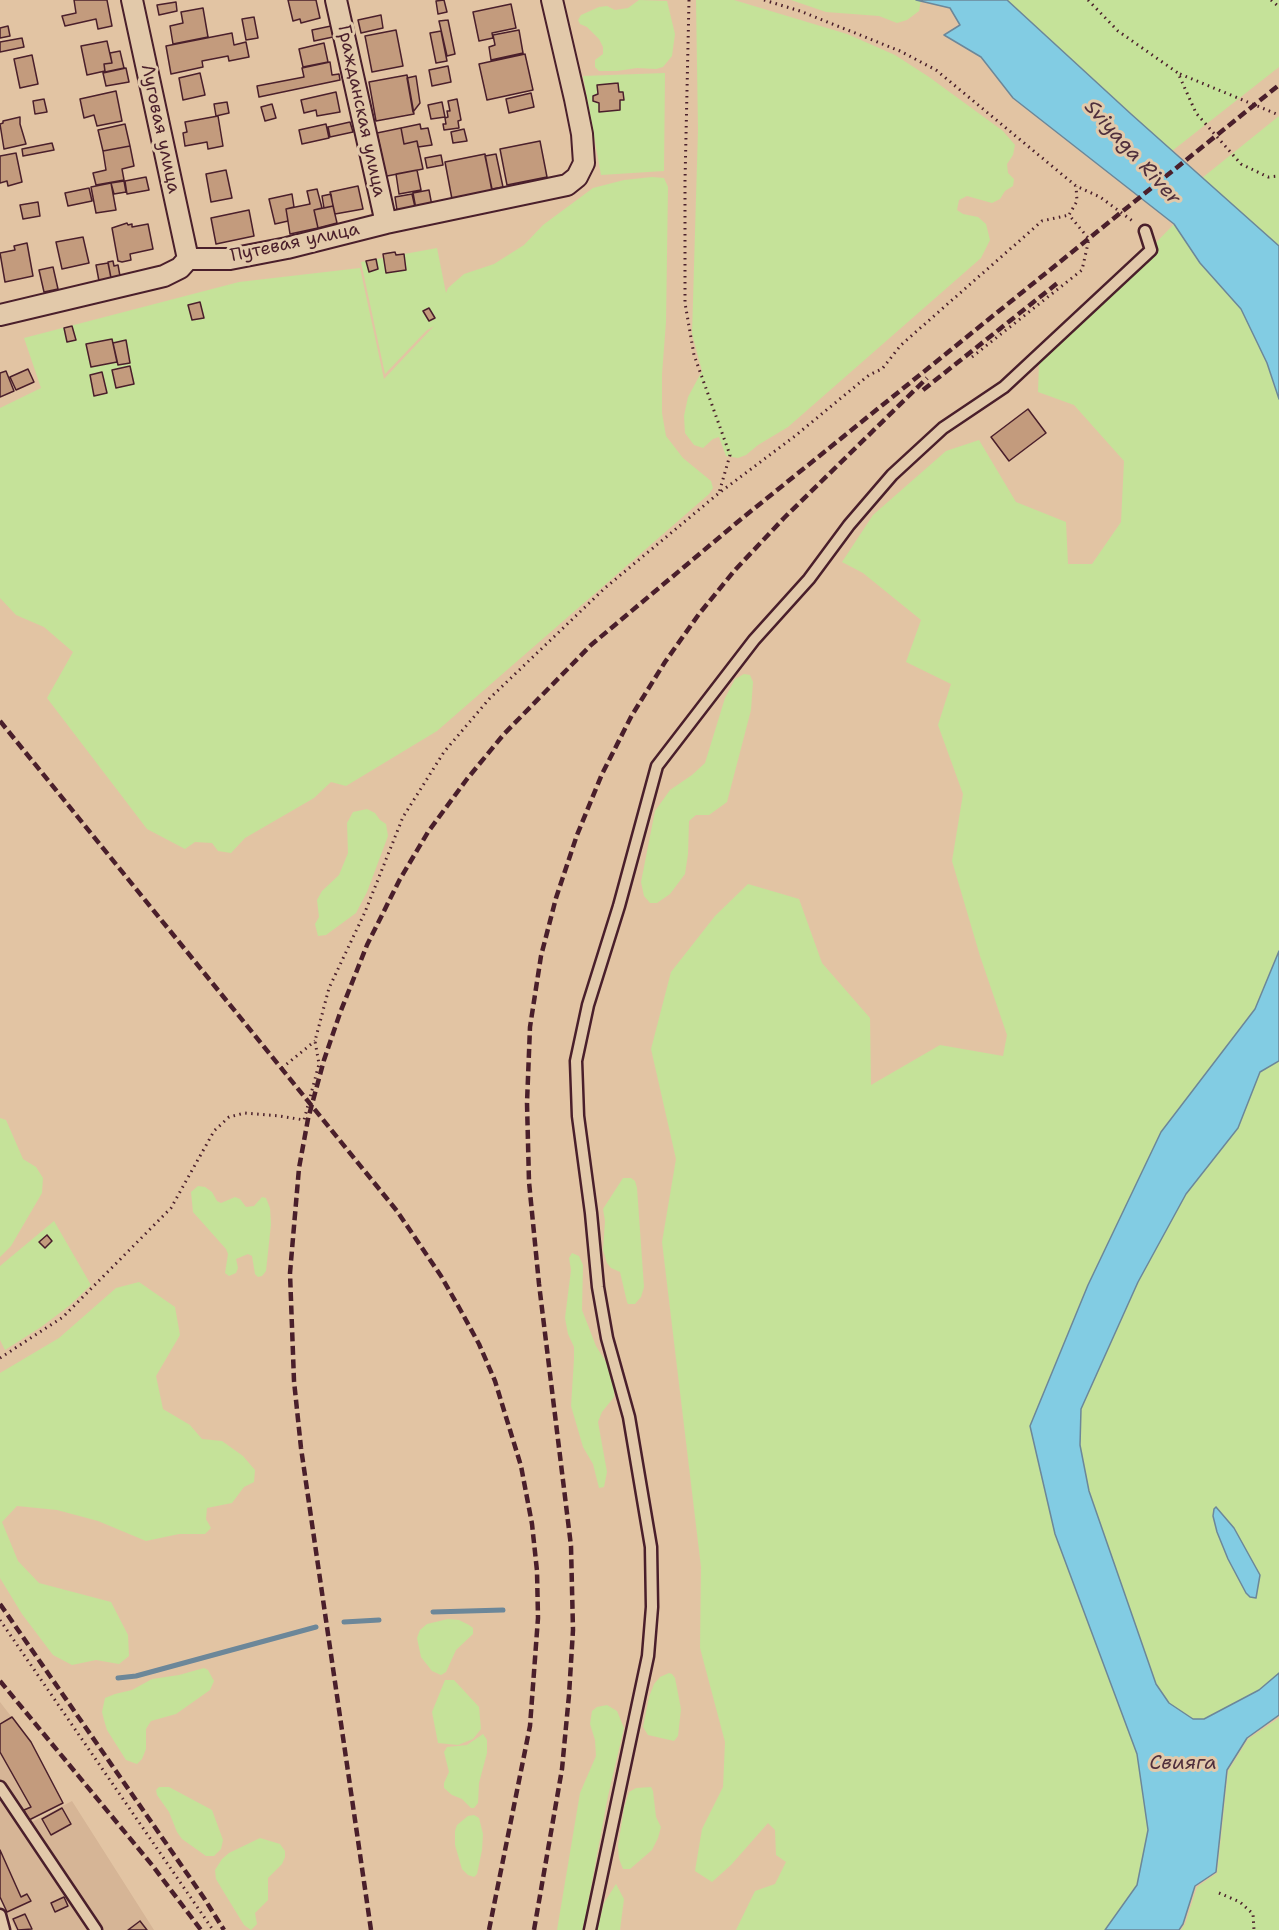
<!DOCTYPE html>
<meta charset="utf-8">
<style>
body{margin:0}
canvas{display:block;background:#e2c4a3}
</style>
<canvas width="1279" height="1930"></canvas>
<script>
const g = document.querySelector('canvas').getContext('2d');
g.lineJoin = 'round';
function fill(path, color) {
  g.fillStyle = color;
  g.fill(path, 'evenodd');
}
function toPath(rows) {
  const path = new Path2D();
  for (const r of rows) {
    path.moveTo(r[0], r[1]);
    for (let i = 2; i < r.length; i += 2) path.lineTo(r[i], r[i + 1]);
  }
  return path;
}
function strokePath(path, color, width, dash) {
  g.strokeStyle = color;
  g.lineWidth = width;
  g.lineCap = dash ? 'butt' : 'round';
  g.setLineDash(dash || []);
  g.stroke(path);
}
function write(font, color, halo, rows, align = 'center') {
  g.font = font + ' "Shantell Sans",sans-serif';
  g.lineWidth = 6;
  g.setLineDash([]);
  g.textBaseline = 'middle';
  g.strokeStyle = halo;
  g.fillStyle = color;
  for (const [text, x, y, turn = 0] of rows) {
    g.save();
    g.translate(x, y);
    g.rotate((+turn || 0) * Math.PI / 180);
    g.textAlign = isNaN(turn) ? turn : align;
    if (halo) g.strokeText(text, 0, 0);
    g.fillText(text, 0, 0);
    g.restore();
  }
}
fill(toPath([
 [0,1702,31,1742,63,1803,29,1820,30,1823,72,1801,154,1930,16,1930,0,1898]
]), '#d6b596');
fill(toPath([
 [639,0,667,1,675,34,672,56,663,67,656,69,637,68,617,71,599,71,595,67,595,60,603,54,603,47,599,39,587,27,580,24,578,20,581,15,599,7,607,6,615,10,628,8],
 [696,0,734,0,847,34,895,55,929,77,1003,131,1015,145,1013,155,1007,164,1008,173,1014,179,1013,186,1005,191,1000,199,992,203,967,196,959,200,957,210,963,214,978,217,986,224,990,240,981,258,788,427,758,445,746,455,738,458,726,456,719,437,713,439,703,448,694,445,685,433,684,416,688,397,702,371,692,334,698,130],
 [791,0,921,0,919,11,907,20,897,23,879,16,826,12],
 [1007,0,1279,0,1279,67,1172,151],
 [665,73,664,171,601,175,583,76],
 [1279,116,1279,246,1202,178],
 [652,177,664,178,668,187,666,322,662,374,662,413,666,436,683,458,711,481,713,488,709,494,437,731,346,786,331,782,314,798,245,838,231,853,218,851,212,843,195,842,185,849,147,829,47,698,73,652,44,627,16,615,0,598,0,408,41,388,24,338,239,282,360,268,384,379,434,326,426,331,385,374,361,262,437,248,446,293,448,288,464,274,494,264,524,245,543,225,593,188,624,180],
 [1174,224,1200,263,1241,309,1267,363,1279,399,1279,951,1255,1009,1161,1132,1088,1285,1030,1426,1055,1534,1137,1754,1148,1830,1137,1885,1105,1930,736,1930,755,1891,775,1884,786,1862,776,1855,775,1830,768,1823,731,1865,712,1882,695,1871,702,1829,723,1787,725,1742,700,1648,701,1567,662,1242,676,1159,651,1049,671,972,715,916,748,884,799,899,822,963,870,1018,871,1085,940,1045,1003,1056,1007,1035,980,956,952,861,963,794,938,725,951,684,906,662,921,620,863,573,842,562,873,515,946,451,979,440,1016,502,1066,522,1068,564,1092,564,1121,522,1124,461,1074,405,1038,392,1039,363],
 [744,674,750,675,753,682,751,710,727,802,709,815,696,815,689,821,688,854,685,874,670,894,657,903,650,903,644,896,641,882,655,811,670,790,692,775,705,763,725,698,735,679],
 [367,809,375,813,380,820,386,824,388,836,367,892,356,913,326,935,318,936,315,924,319,917,317,900,322,891,339,875,348,853,347,823,353,812],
 [1279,1061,1279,1673,1259,1690,1204,1719,1193,1719,1169,1703,1156,1684,1089,1491,1080,1445,1081,1409,1138,1282,1186,1194,1238,1128,1260,1072],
 [0,1118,6,1120,23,1159,36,1167,43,1178,42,1193,11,1246,0,1257],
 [623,1178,631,1178,635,1181,637,1188,644,1287,641,1297,635,1304,628,1304,627,1302,620,1272,611,1268,607,1263,603,1250,605,1221,603,1209],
 [198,1186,205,1187,212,1192,217,1201,221,1203,235,1197,240,1199,246,1207,254,1206,262,1197,266,1198,270,1208,271,1224,266,1271,262,1276,258,1277,255,1274,252,1256,248,1254,236,1259,238,1268,236,1273,229,1276,225,1273,228,1254,226,1249,193,1212,191,1192],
 [54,1221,91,1285,69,1306,41,1327,5,1350,0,1340,0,1266],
 [572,1253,579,1256,583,1265,582,1310,596,1346,606,1362,614,1384,614,1397,602,1412,598,1422,607,1472,604,1487,599,1488,593,1464,583,1447,571,1406,574,1359,574,1347,568,1334,565,1318,571,1270,569,1258],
 [139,1282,175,1307,180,1335,156,1376,163,1409,190,1425,202,1439,222,1441,243,1456,255,1470,254,1482,244,1487,232,1503,207,1508,206,1519,211,1528,205,1534,179,1534,146,1541,98,1521,57,1510,17,1506,2,1522,18,1561,39,1583,111,1602,128,1635,129,1656,119,1664,96,1660,72,1665,53,1655,22,1614,0,1578,0,1373,59,1338,116,1288],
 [448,1619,459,1620,469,1625,473,1628,473,1634,456,1650,446,1672,441,1675,432,1671,421,1657,417,1638,420,1630,427,1624],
 [204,1668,208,1670,214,1681,210,1690,176,1714,151,1721,146,1729,146,1749,142,1759,137,1764,126,1760,107,1730,104,1720,102,1712,105,1698,115,1694,132,1690,152,1679,179,1675],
 [669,1673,672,1674,675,1678,681,1709,678,1736,674,1741,648,1735,643,1727,649,1697,654,1684,660,1677],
 [445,1680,454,1680,479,1707,481,1729,473,1739,458,1745,438,1743,432,1712],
 [607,1705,617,1711,624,1728,608,1796,583,1930,557,1930,580,1793,596,1756,595,1740,590,1724,592,1711,597,1707],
 [1279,1718,1279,1930,1181,1930,1185,1924,1197,1887,1217,1873,1228,1771,1248,1739],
 [483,1734,487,1740,487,1753,479,1783,478,1803,474,1808,471,1808,462,1799,452,1795,444,1788,444,1783,449,1772,444,1752,447,1747,467,1745],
 [159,1787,169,1787,212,1810,223,1840,221,1849,214,1856,206,1856,182,1839,177,1832,169,1812,157,1795,156,1790],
 [651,1787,653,1791,656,1817,661,1827,658,1838,652,1850,630,1869,623,1869,619,1859,618,1846,624,1808,629,1792,636,1788],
 [474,1815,479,1818,483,1834,482,1850,477,1874,474,1877,468,1875,462,1869,455,1845,455,1831,457,1825,468,1816],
 [260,1838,280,1844,285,1851,285,1857,282,1864,268,1878,268,1900,255,1913,257,1924,251,1930,244,1925,225,1894,216,1879,215,1870,222,1859,229,1853],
 [616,1884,624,1899,620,1930,597,1930,604,1903]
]), '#c5e299');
const water = toPath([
 [916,0,1007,0,1131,114,1279,246,1279,399,1267,363,1241,309,1200,263,1174,224,1013,98,981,57,944,35,960,25,950,8,916,0],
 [1279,951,1279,1061,1260,1072,1238,1128,1186,1194,1138,1282,1081,1409,1080,1445,1089,1491,1156,1684,1169,1703,1193,1719,1204,1719,1259,1690,1279,1673,1279,1715,1247,1738,1227,1770,1216,1872,1195,1886,1183,1924,1179,1930,1105,1930,1137,1885,1148,1830,1137,1754,1055,1534,1030,1426,1088,1285,1161,1132,1255,1009,1279,951],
 [1216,1507,1234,1528,1260,1575,1256,1598,1250,1597,1246,1593,1228,1559,1217,1532,1213,1516,1214,1509,1216,1507]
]);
fill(water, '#82cce3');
strokePath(water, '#6c8799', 1.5);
strokePath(toPath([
 [433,1612,503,1610],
 [344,1622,379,1620],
 [118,1678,136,1676,316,1627]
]), '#6c8799', 5);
const building = toPath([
 [74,0,107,0,112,26,98,29,96,19,65,26,62,16,76,13,74,0],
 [288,0,316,0,320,18,301,23,300,19,293,21,288,0],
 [444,0,447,12,438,14,436,1,444,0],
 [176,2,177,11,159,15,157,5,176,2],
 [511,4,516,28,492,33,493,38,479,41,473,12,511,4],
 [203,8,208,37,173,44,170,26,183,23,181,12,203,8],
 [381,15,383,28,361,33,358,20,381,15],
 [254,17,258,38,246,40,242,19,254,17],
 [448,20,455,54,447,56,439,21,448,20],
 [8,26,10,36,0,38,0,28,8,26],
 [331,26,333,37,314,41,312,30,331,26],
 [396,30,403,66,372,72,365,36,396,30],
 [519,30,523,53,491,60,489,47,495,45,493,35,519,30],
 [441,31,447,61,436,63,430,33,441,31],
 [232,33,234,45,246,42,249,57,229,61,228,56,202,61,203,67,171,74,166,46,232,33],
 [22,38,24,47,0,52,0,42,22,38],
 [107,41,112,63,104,64,105,71,87,75,81,46,107,41],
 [324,43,328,62,303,67,299,49,324,43],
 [120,51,124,68,105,72,104,64,112,63,110,53,120,51],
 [525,54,533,90,487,100,479,64,525,54],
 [32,55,38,84,20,88,14,59,32,55],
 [330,62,332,75,339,74,340,80,259,97,257,86,304,77,302,68,330,62],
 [448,66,451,82,432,86,429,70,448,66],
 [126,68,129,82,106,86,103,73,126,68],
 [200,73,205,95,183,100,179,78,200,73],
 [407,75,414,114,376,121,369,82,407,75],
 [416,76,420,103,413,112,407,78,416,76],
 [618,83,619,92,623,92,624,100,620,100,620,110,599,112,599,103,593,101,593,96,598,94,597,85,618,83],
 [116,91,122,121,97,126,94,115,84,118,80,99,116,91],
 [336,92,340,112,317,116,316,110,304,113,301,100,336,92],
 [531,93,534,107,509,113,506,99,531,93],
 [44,99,47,112,35,114,33,101,44,99],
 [457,99,461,120,458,121,459,128,444,130,443,124,446,124,445,118,448,117,447,111,450,111,448,101,457,99],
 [227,102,229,113,216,116,214,104,227,102],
 [442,102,445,117,431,119,428,105,442,102],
 [272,104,276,118,265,121,261,107,272,104],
 [218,116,223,146,208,149,207,142,185,146,183,133,187,132,185,122,218,116],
 [20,117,20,124,26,144,4,149,0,124,3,123,3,121,20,117],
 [350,122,353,132,330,137,328,127,350,122],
 [125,124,130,146,103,151,98,130,125,124],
 [326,124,329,138,302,144,299,130,326,124],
 [420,124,421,129,428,128,432,145,418,147,417,141,404,144,401,128,420,124],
 [401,128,404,144,417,141,423,169,382,177,380,166,384,166,377,133,401,128],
 [464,129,467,141,453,143,451,132,464,129],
 [540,141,547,177,507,185,500,149,540,141],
 [52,143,54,150,23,156,22,149,52,143],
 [130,146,134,166,122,169,124,180,96,185,93,173,106,170,103,151,130,146],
 [16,153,22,182,8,186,7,181,0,183,0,156,16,153],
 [485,154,492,191,452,199,445,162,485,154],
 [496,154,503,187,492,189,485,156,496,154],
 [441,155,443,165,427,168,425,158,441,155],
 [226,170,232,198,211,202,206,174,226,170],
 [417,170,421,190,399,194,396,174,417,170],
 [146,177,149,190,127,194,125,181,146,177],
 [124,181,126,192,114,194,111,183,124,181],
 [111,183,116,210,96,213,91,187,111,183],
 [358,186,363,209,335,214,330,192,358,186],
 [89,188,92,201,68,206,65,193,89,188],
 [317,189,322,208,314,210,318,228,290,234,286,209,310,204,307,191,317,189],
 [429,190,432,206,416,209,413,193,429,190],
 [292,194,294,207,286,209,288,221,275,224,269,199,292,194],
 [331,194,333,206,324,208,322,196,331,194],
 [412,194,415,207,397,210,395,197,412,194],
 [38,202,40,216,23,219,20,205,38,202],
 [333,206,337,223,318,228,314,210,333,206],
 [249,210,254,236,216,244,211,218,249,210],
 [127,223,128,225,132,224,132,227,148,224,153,249,130,254,131,260,122,262,118,261,112,228,127,223],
 [83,237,89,263,62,269,56,242,83,237],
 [27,243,33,276,5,282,0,253,15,250,14,246,27,243],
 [395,252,396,255,404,254,406,270,386,273,383,254,395,252],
 [376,259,378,269,369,272,366,261,376,259],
 [113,261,114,266,118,265,120,276,111,278,108,262,113,261],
 [108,263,111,278,99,281,96,265,108,263],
 [53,267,58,289,44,292,39,270,53,267],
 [200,302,204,318,192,320,188,305,200,302],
 [429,308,435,318,429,321,423,311,429,308],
 [72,326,76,340,67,342,64,328,72,326],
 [112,339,117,362,91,367,86,344,112,339],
 [126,340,130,363,118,365,113,343,126,340],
 [130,366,134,384,116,388,112,370,130,366],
 [28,369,34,382,16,390,10,377,28,369],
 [6,371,14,391,0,397,0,373,6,371],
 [102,372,107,393,94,396,90,375,102,372],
 [1028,409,1046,433,1009,461,991,437,1028,409],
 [47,1235,52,1241,45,1248,39,1242,47,1235],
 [12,1717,31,1742,63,1803,29,1820,24,1810,31,1807,0,1752,0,1724,12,1717],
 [62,1808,71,1824,51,1835,42,1819,62,1808],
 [0,1850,21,1897,27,1894,31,1901,7,1912,0,1897,0,1850],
 [64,1897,68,1906,55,1912,51,1903,64,1897],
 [25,1914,32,1929,18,1930,13,1919,25,1914],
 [140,1921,147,1930,128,1930,140,1921]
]);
fill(building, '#c39b7d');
strokePath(building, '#4a1f2b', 1.5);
const lane = toPath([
 [0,1787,96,1930],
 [0,1915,4,1930],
 [590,1930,648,1656,652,1607,651,1547,629,1417,607,1338,598,1287,591,1213,578,1116,576,1061,588,1005,619,906,657,766,754,640,809,579,849,525,892,475,943,428,1004,387,1151,250,1145,231]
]);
const street = toPath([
 [132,0,188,259],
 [336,0,386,223],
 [0,315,164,276,180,268,188,259,230,259,287,248,386,223,567,185,577,177,584,163,582,134,575,99,552,0]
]);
strokePath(lane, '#4a1f2b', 15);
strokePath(street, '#4a1f2b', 24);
strokePath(toPath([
 [689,0,685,181,685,303,694,355,730,455,719,493],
 [764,0,800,11,900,51,936,70,1076,186,1100,197,1134,222],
 [1088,0,1118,31,1178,73,1196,113,1241,164,1268,177,1279,176],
 [1271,0,1279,7],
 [1180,74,1279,115],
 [972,357,1082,270,1089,239,1069,215,1077,201,1076,186],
 [282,1068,315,1041],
 [0,1358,63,1317,171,1208,214,1131,229,1117,245,1113,280,1116,304,1120,319,1064,315,1041,329,988,365,912,403,817,444,752,490,698,605,588,719,493,795,436,869,375,882,369,901,345,1042,221,1069,215],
 [0,1620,213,1930],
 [1219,1893,1240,1902,1253,1914,1254,1930]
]), '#4a1f2b', 3, [1.5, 4.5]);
strokePath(lane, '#e2c9aa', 10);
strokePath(street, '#e2c9aa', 20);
strokePath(toPath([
 [923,390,1060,281],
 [0,721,397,1211,441,1276,461,1311,479,1344,495,1381,521,1466,532,1524,537,1571,538,1618,530,1726,489,1930],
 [0,1604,204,1898,224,1930],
 [0,1681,152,1865,201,1930],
 [371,1930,301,1448,294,1381,290,1273,299,1168,308,1119,324,1060,340,1013,367,945,400,879,428,832,467,779,504,734,591,645,740,520,1279,85],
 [534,1930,562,1769,569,1695,573,1630,571,1546,539,1284,529,1182,527,1103,530,1027,541,956,556,898,577,835,602,774,632,715,665,662,699,614,735,570,784,518,927,378]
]), '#4a1f2b', 4.5, [9, 4.5]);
write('18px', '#4a1f2b', '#e2c9aa', [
 ["Гражданская улица",361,111,78],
 ["Луговая улица",160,129,78],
 ["Путевая улица",295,243,-12]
]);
write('italic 20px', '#50303d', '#e2c9aa', [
 ["Sviyaga River",1132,153,48],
 ["Свияга",1183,1764]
]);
</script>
